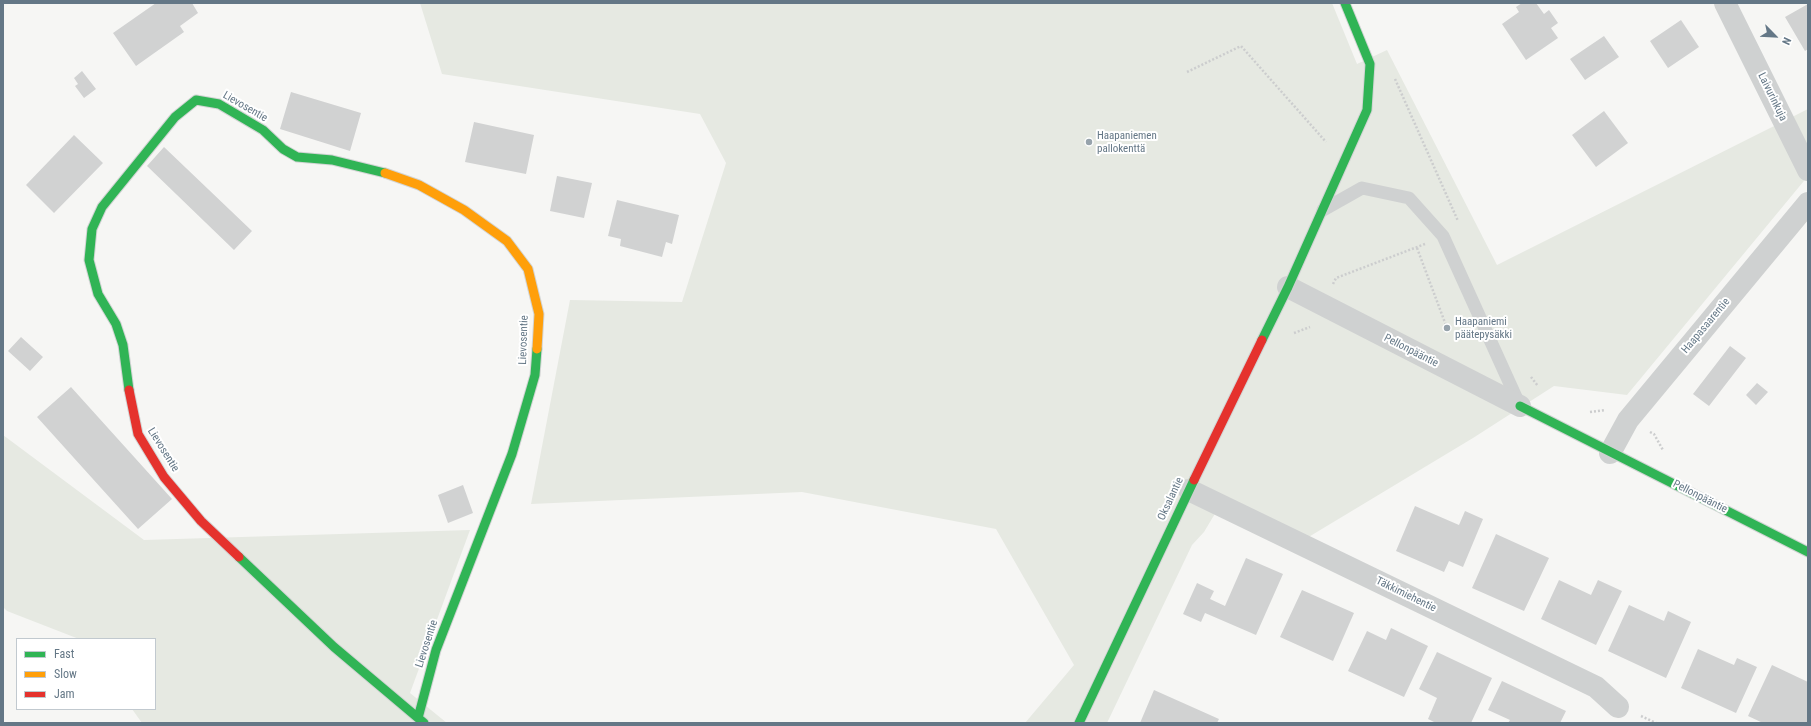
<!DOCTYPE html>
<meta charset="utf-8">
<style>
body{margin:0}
#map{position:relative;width:1811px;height:726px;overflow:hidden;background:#f6f6f4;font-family:"Roboto Condensed",sans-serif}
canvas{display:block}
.frame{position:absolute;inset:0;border:4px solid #647786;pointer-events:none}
.legend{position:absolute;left:16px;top:638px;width:140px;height:72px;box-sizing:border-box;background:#fff;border:1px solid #c1c9cf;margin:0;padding:5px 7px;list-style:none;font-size:12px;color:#647786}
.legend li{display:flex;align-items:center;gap:8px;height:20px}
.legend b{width:20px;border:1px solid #c1c9cf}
.north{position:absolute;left:1755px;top:16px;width:40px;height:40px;-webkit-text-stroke:3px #fff;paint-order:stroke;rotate:114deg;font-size:11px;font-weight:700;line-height:16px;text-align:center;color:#647786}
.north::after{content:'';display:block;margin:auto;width:14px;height:18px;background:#647786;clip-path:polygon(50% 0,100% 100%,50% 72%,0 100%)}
</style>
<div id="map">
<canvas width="1811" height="726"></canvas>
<div class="frame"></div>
<ul class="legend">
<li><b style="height:5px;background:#30b455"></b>Fast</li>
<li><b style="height:5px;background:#ff9f0a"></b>Slow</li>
<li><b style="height:5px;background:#e5322d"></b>Jam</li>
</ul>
<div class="north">N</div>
</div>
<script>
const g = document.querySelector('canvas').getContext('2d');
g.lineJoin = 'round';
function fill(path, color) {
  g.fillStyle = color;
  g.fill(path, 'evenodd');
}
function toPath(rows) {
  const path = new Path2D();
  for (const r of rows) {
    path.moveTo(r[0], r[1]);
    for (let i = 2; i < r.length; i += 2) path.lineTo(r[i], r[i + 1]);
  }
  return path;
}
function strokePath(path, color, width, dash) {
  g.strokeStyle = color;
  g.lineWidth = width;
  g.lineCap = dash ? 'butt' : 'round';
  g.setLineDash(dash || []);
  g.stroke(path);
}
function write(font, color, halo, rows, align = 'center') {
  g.font = font + ' "Roboto Condensed",sans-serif';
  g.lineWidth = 4;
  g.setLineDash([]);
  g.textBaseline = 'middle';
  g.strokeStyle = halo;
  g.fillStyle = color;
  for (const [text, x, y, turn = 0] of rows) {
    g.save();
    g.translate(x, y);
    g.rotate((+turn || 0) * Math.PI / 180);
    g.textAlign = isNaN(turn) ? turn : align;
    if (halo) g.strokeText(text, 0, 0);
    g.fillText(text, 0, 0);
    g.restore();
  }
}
fill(toPath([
 [420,3,1332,3,1357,64,1387,50,1497,265,1808,109,1808,176,1627,395,1554,386,1473,438,1292,547,1216,512,1204,532,1192,545,1107,723,1025,723,1074,665,996,529,802,492,531,504,570,300,682,302,726,163,700,114,442,74],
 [3,435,144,540,470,530,410,693,447,723,142,723,132,709,155,709,155,639,79,639,7,611,3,607]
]), '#e6e9e2');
fill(toPath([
 [156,3,192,3,198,13,180,26,184,32,136,66,113,33],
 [1522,3,1536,3,1544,14,1549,10,1558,23,1551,28,1558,38,1526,60,1502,24,1519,12,1516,7],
 [1808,4,1808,49,1805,51,1785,17],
 [1681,20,1699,47,1668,68,1650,41],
 [1604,36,1619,57,1585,80,1570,59],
 [82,71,96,89,84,98,75,86,78,84,74,78],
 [291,92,361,113,350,151,280,129],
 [1604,111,1628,143,1596,167,1572,135],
 [474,122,534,135,526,174,465,162],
 [74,135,103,163,54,213,26,185],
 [164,147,252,231,234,250,147,166],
 [557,176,592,183,584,218,550,211],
 [617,200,679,215,672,244,666,242,662,257,620,246,621,239,608,236],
 [21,337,43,357,30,371,8,351],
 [1730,346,1746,358,1709,406,1693,394],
 [1757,383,1768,392,1756,405,1746,395],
 [71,387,172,499,138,529,37,417],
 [463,485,473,513,448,523,438,495],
 [1415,506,1459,525,1465,511,1483,519,1463,567,1449,561,1444,572,1396,551],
 [1496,534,1549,558,1524,611,1472,588],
 [1246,558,1283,574,1256,635,1205,613,1201,622,1183,614,1197,583,1214,591,1210,599,1225,606],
 [1559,580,1591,595,1598,580,1622,591,1596,645,1541,619],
 [1302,590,1354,613,1333,661,1280,637],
 [1629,605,1664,621,1668,611,1691,622,1666,678,1608,651],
 [1391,628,1428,646,1404,697,1348,671,1367,631,1386,640],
 [1698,649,1734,665,1737,658,1757,667,1736,713,1681,688],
 [1437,652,1492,678,1471,723,1436,723,1428,719,1437,698,1419,689],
 [1772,665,1808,682,1808,723,1763,723,1748,716],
 [1502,681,1566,711,1560,723,1508,723,1510,720,1488,710],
 [1154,690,1219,719,1217,723,1140,723]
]), '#d1d2d2');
const fast = toPath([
 [1262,340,1288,287,1367,110,1370,64,1345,3],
 [129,390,123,345,116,324,98,294,89,260,92,229,102,207,175,117,196,100,219,104,263,130,283,149,297,157,332,160,385,173],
 [1520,406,1808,552],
 [239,557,334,647,424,723],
 [418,718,436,650,512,454,535,375,537,349],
 [1079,723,1194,480]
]);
const slow = toPath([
 [385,173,419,185,464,210,507,241,528,269,539,314,537,349]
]);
const jam = toPath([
 [129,390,138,434,164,477,201,521,239,557],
 [1194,480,1262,340]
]);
strokePath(fast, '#d2d4d4', 11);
strokePath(slow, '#d2d4d4', 11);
strokePath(jam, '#d2d4d4', 11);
strokePath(toPath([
 [1187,72,1241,46,1326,142],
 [1395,79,1458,221],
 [1417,248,1447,328],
 [1333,284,1336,278,1425,244],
 [1294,333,1310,327],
 [1531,377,1538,386],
 [1590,412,1605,410],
 [1650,432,1654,434,1663,450],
 [1641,716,1656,723]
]), '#cccdce', 2.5, [2, 2]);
strokePath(toPath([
 [1323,210,1362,188,1409,198,1443,236,1520,406]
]), '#cfd1d1', 13);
strokePath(toPath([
 [1725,3,1808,170],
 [1288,287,1520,406],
 [1610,453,1628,420,1808,203],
 [1189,490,1596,687,1618,707]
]), '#cfd1d1', 22);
strokePath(fast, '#30b455', 9);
strokePath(slow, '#ff9f0a', 9);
strokePath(jam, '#e5322d', 9);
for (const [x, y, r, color] of [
 [1089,142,4,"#97a3ac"],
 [1447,328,4,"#97a3ac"]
]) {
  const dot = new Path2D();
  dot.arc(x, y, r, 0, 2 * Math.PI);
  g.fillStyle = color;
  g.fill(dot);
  strokePath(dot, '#fff', 1.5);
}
write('11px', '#647786', '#fff', [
 ["Laivurinkuja",1772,97,64],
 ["Lievosentie",245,107,30],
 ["Haapasaarentie",1706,326,-50],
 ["Lievosentie",524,340,-88],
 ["Pellonpääntie",1411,351,27],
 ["Lievosentie",163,450,58],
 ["Pellonpääntie",1700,497,27],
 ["Oksalantie",1171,499,-65],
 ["Täkkimiehentie",1406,595,26],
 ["Lievosentie",427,644,-72]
]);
write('11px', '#647786', '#fff', [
 ["Haapaniemen",1097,136],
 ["pallokenttä",1097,149],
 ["Haapaniemi",1455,322],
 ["päätepysäkki",1455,335]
], 'left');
</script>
